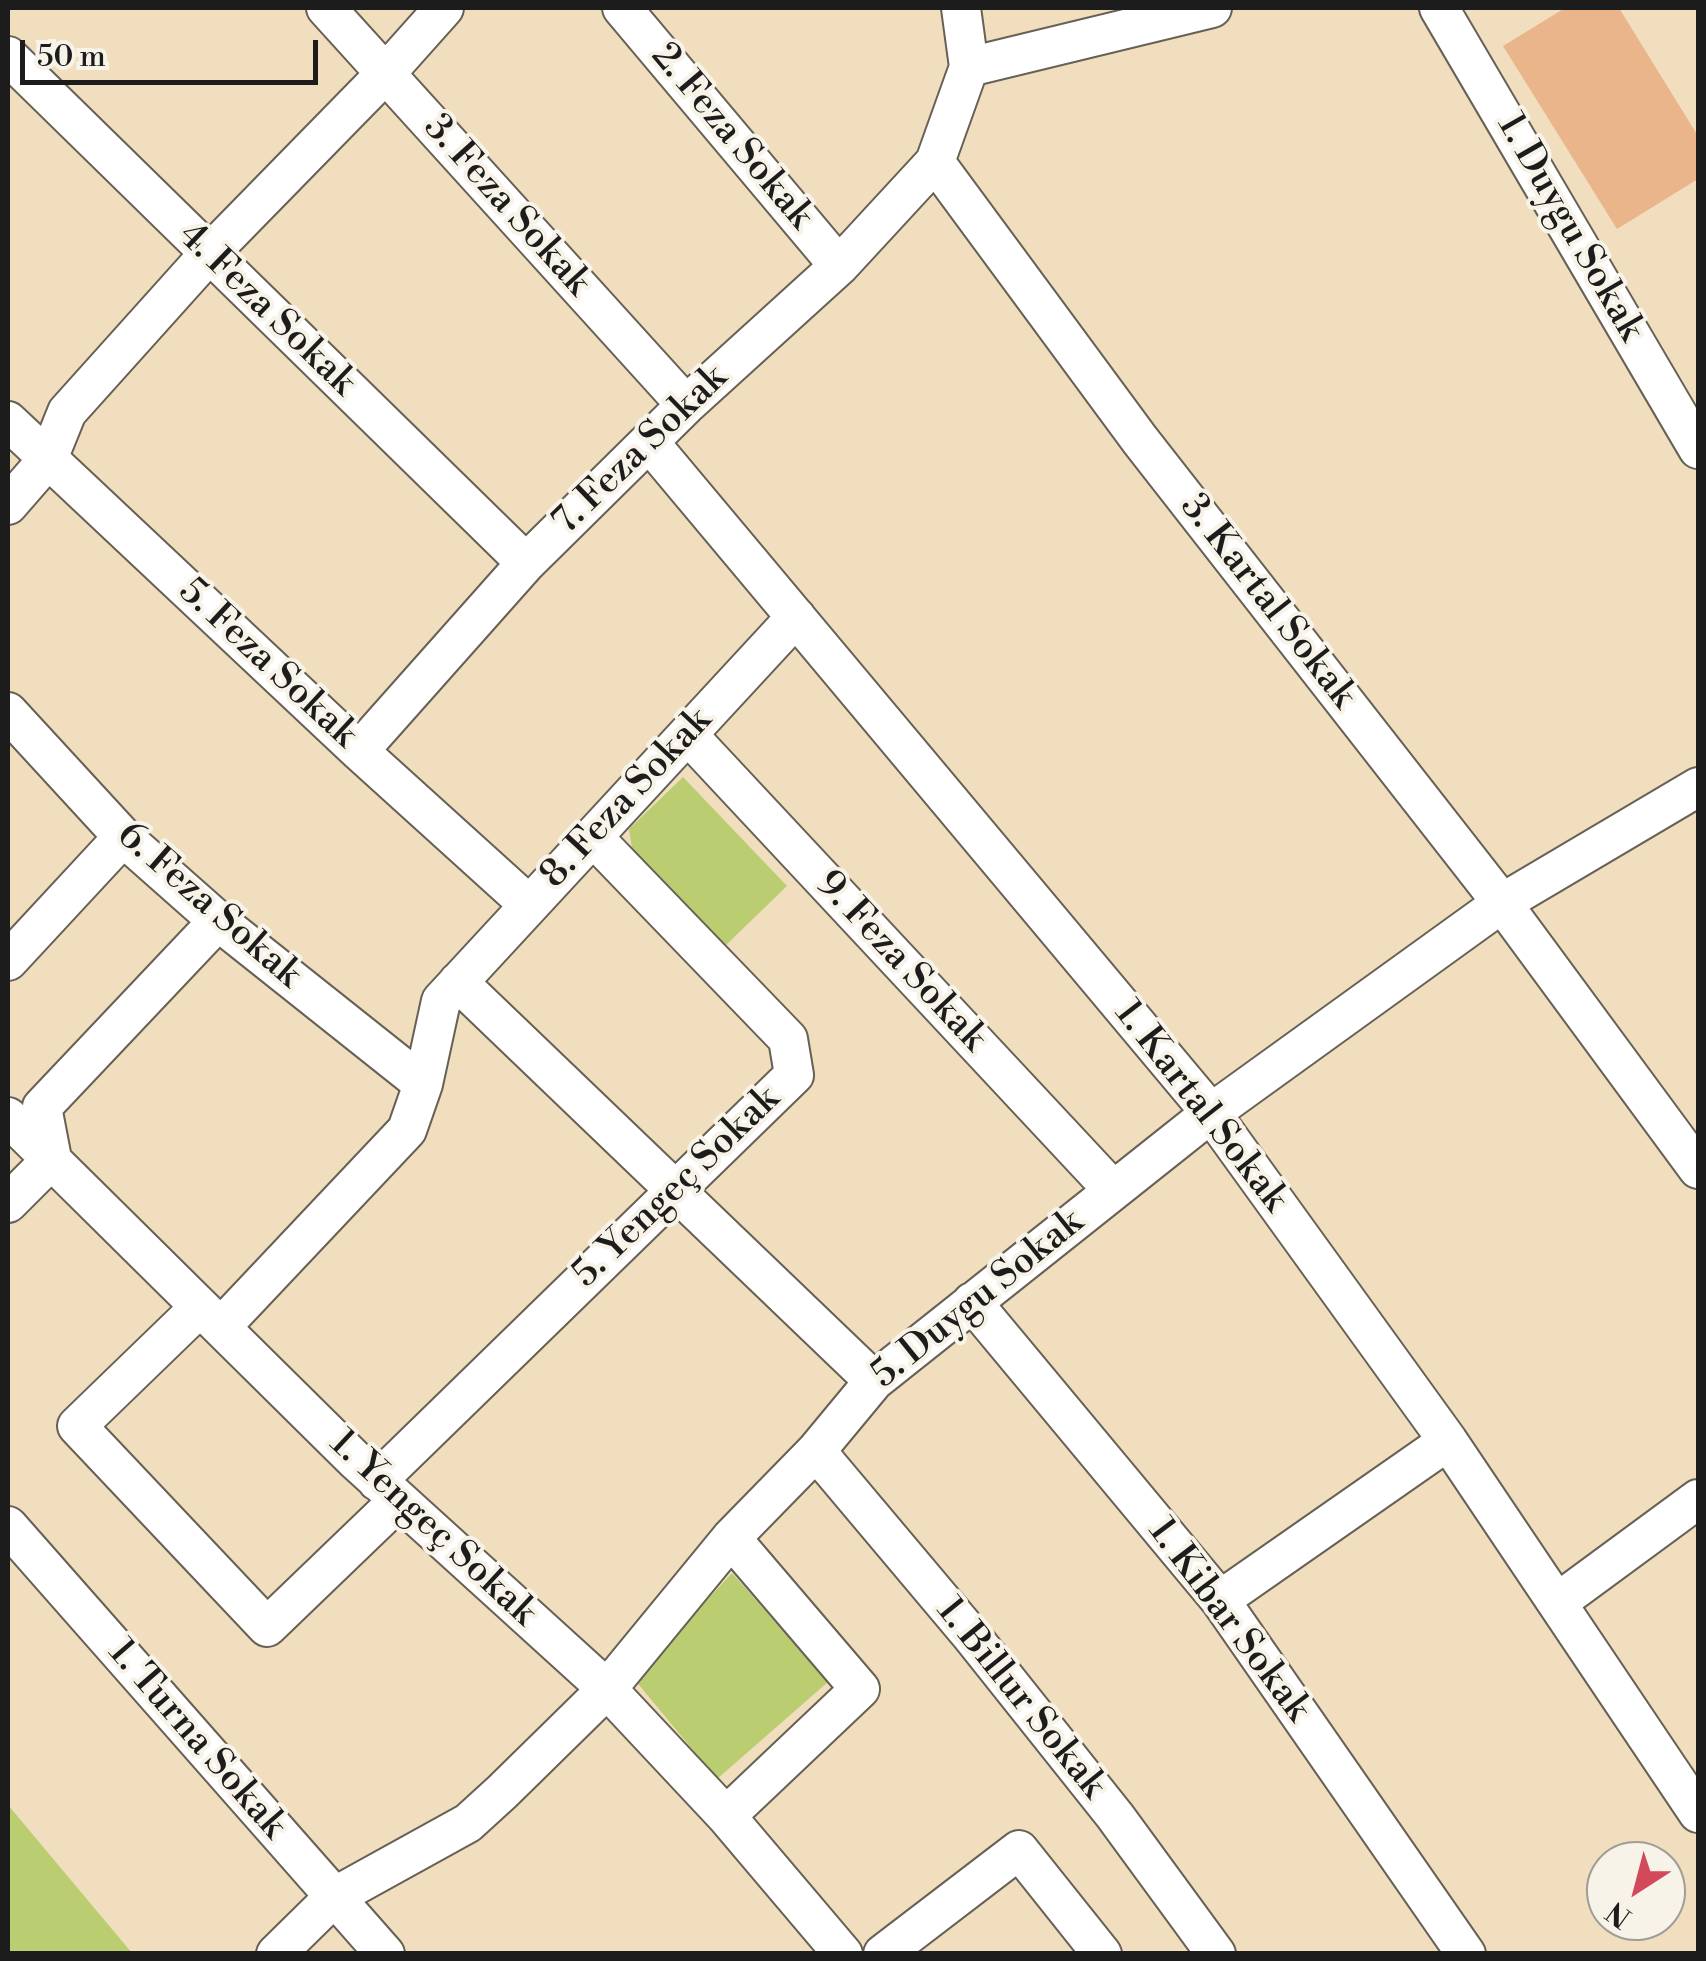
<!DOCTYPE html>
<meta charset="utf-8">
<style>
body{margin:0}
#map{position:relative;width:1706px;height:1961px;overflow:hidden;background:#f0debe;font-family:"Libre Bodoni",serif}
canvas{display:block}
.frame{position:absolute;inset:0;border:10px solid #1c1c1c;pointer-events:none}
.north{position:absolute;left:1586px;top:1841px;width:100px;height:100px;box-sizing:border-box;background:#f7f3e8;border:2px solid #9f9d96;border-radius:50%;rotate:216deg;font-size:28px;font-weight:700;line-height:40px;text-align:center;color:#1c1c1c}
.north::after{content:'';display:block;margin:auto;width:35px;height:45px;background:#d1495b;clip-path:polygon(50% 0,100% 100%,50% 72%,0 100%)}
.scale{position:absolute;left:20px;top:40px;width:298px;height:45px;box-sizing:border-box;border:5px solid #1c1c1c;border-top:0;padding-left:12px;font-size:30px;line-height:35px;white-space:nowrap;color:#1c1c1c;-webkit-text-stroke:8px #f7f3e8;paint-order:stroke}
</style>
<div id="map">
<canvas width="1706" height="1961"></canvas>
<div class="frame"></div>
<div class="north">N</div>
<div class="scale">50 m</div>
</div>
<script>
const g = document.querySelector('canvas').getContext('2d');
g.lineJoin = 'round';
function fill(path, color) {
  g.fillStyle = color;
  g.fill(path, 'evenodd');
}
function toPath(rows) {
  const path = new Path2D();
  for (const r of rows) {
    path.moveTo(r[0], r[1]);
    for (let i = 2; i < r.length; i += 2) path.lineTo(r[i], r[i + 1]);
  }
  return path;
}
function strokePath(path, color, width, dash) {
  g.strokeStyle = color;
  g.lineWidth = width;
  g.lineCap = dash ? 'butt' : 'round';
  g.setLineDash(dash || []);
  g.stroke(path);
}
function write(font, color, halo, rows, align = 'center') {
  g.font = font + ' "Libre Bodoni",serif';
  g.lineWidth = 8;
  g.setLineDash([]);
  g.textBaseline = 'middle';
  g.strokeStyle = halo;
  g.fillStyle = color;
  for (const [text, x, y, turn = 0] of rows) {
    g.save();
    g.translate(x, y);
    g.rotate((+turn || 0) * Math.PI / 180);
    g.textAlign = isNaN(turn) ? turn : align;
    if (halo) g.strokeText(text, 0, 0);
    g.fillText(text, 0, 0);
    g.restore();
  }
}
fill(toPath([
 [683,777,787,886,725,946,632,849,629,829],
 [732,1573,828,1682,717,1779,634,1679],
 [8,1805,132,1953,8,1953]
]), '#bbcd71');
fill(toPath([
 [1565,8,1619,8,1698,136,1698,179,1617,229,1503,46]
]), '#eab58a');
const street = toPath([
 [326,8,686,405],
 [622,8,839,266],
 [961,8,969,67,935,162,1140,440,1502,903,1698,1169],
 [1439,8,1698,449],
 [8,56,526,563],
 [969,67,1212,8],
 [8,421,359,751,528,904],
 [649,442,1211,1113,1448,1441,1698,1813],
 [8,505,48,459,67,412,208,255,386,73,444,8],
 [8,712,123,837,218,921,423,1084],
 [688,735,1113,1190],
 [359,751,526,563,686,405,839,266,935,162],
 [8,961,123,837],
 [458,982,874,1381],
 [8,1117,356,1461,607,1689,726,1816,843,1954],
 [8,1203,52,1159,42,1107,218,921],
 [972,1302,1220,1600,1466,1954],
 [200,1307,77,1426,267,1627,398,1501],
 [221,1327,407,1130,423,1084,441,1001,796,617],
 [816,1451,970,1634,1115,1816,1216,1954],
 [377,1481,794,1075,788,1039,593,837],
 [8,1526,385,1954],
 [1220,1600,1448,1441],
 [1558,1602,1698,1499],
 [726,1816,860,1689,731,1538],
 [276,1954,334,1897,468,1823,502,1792,607,1689,731,1538,816,1451,874,1381,1211,1113,1502,903,1698,787],
 [883,1954,1019,1850,1102,1954]
]);
strokePath(street, '#666055', 42);
strokePath(street, '#fff', 38);
write('38px', '#1c1c1c', '#f7f3e8', [
 ["2. Feza Sokak",731,137,50],
 ["3. Feza Sokak",506,206,48],
 ["1. Duygu Sokak",1569,228,60],
 ["4. Feza Sokak",266,310,44],
 ["7. Feza Sokak",641,451,-44],
 ["3. Kartal Sokak",1267,602,52],
 ["5. Feza Sokak",267,664,43],
 ["8. Feza Sokak",627,799,-47],
 ["6. Feza Sokak",208,906,41],
 ["9. Feza Sokak",900,962,47],
 ["1. Kartal Sokak",1200,1107,52],
 ["5. Yengeç Sokak",677,1188,-44],
 ["5. Duygu Sokak",978,1300,-39],
 ["1. Yengeç Sokak",432,1529,43],
 ["1. Kibar Sokak",1228,1621,53],
 ["1. Billur Sokak",1020,1699,51],
 ["1. Turna Sokak",196,1740,49]
]);
</script>
